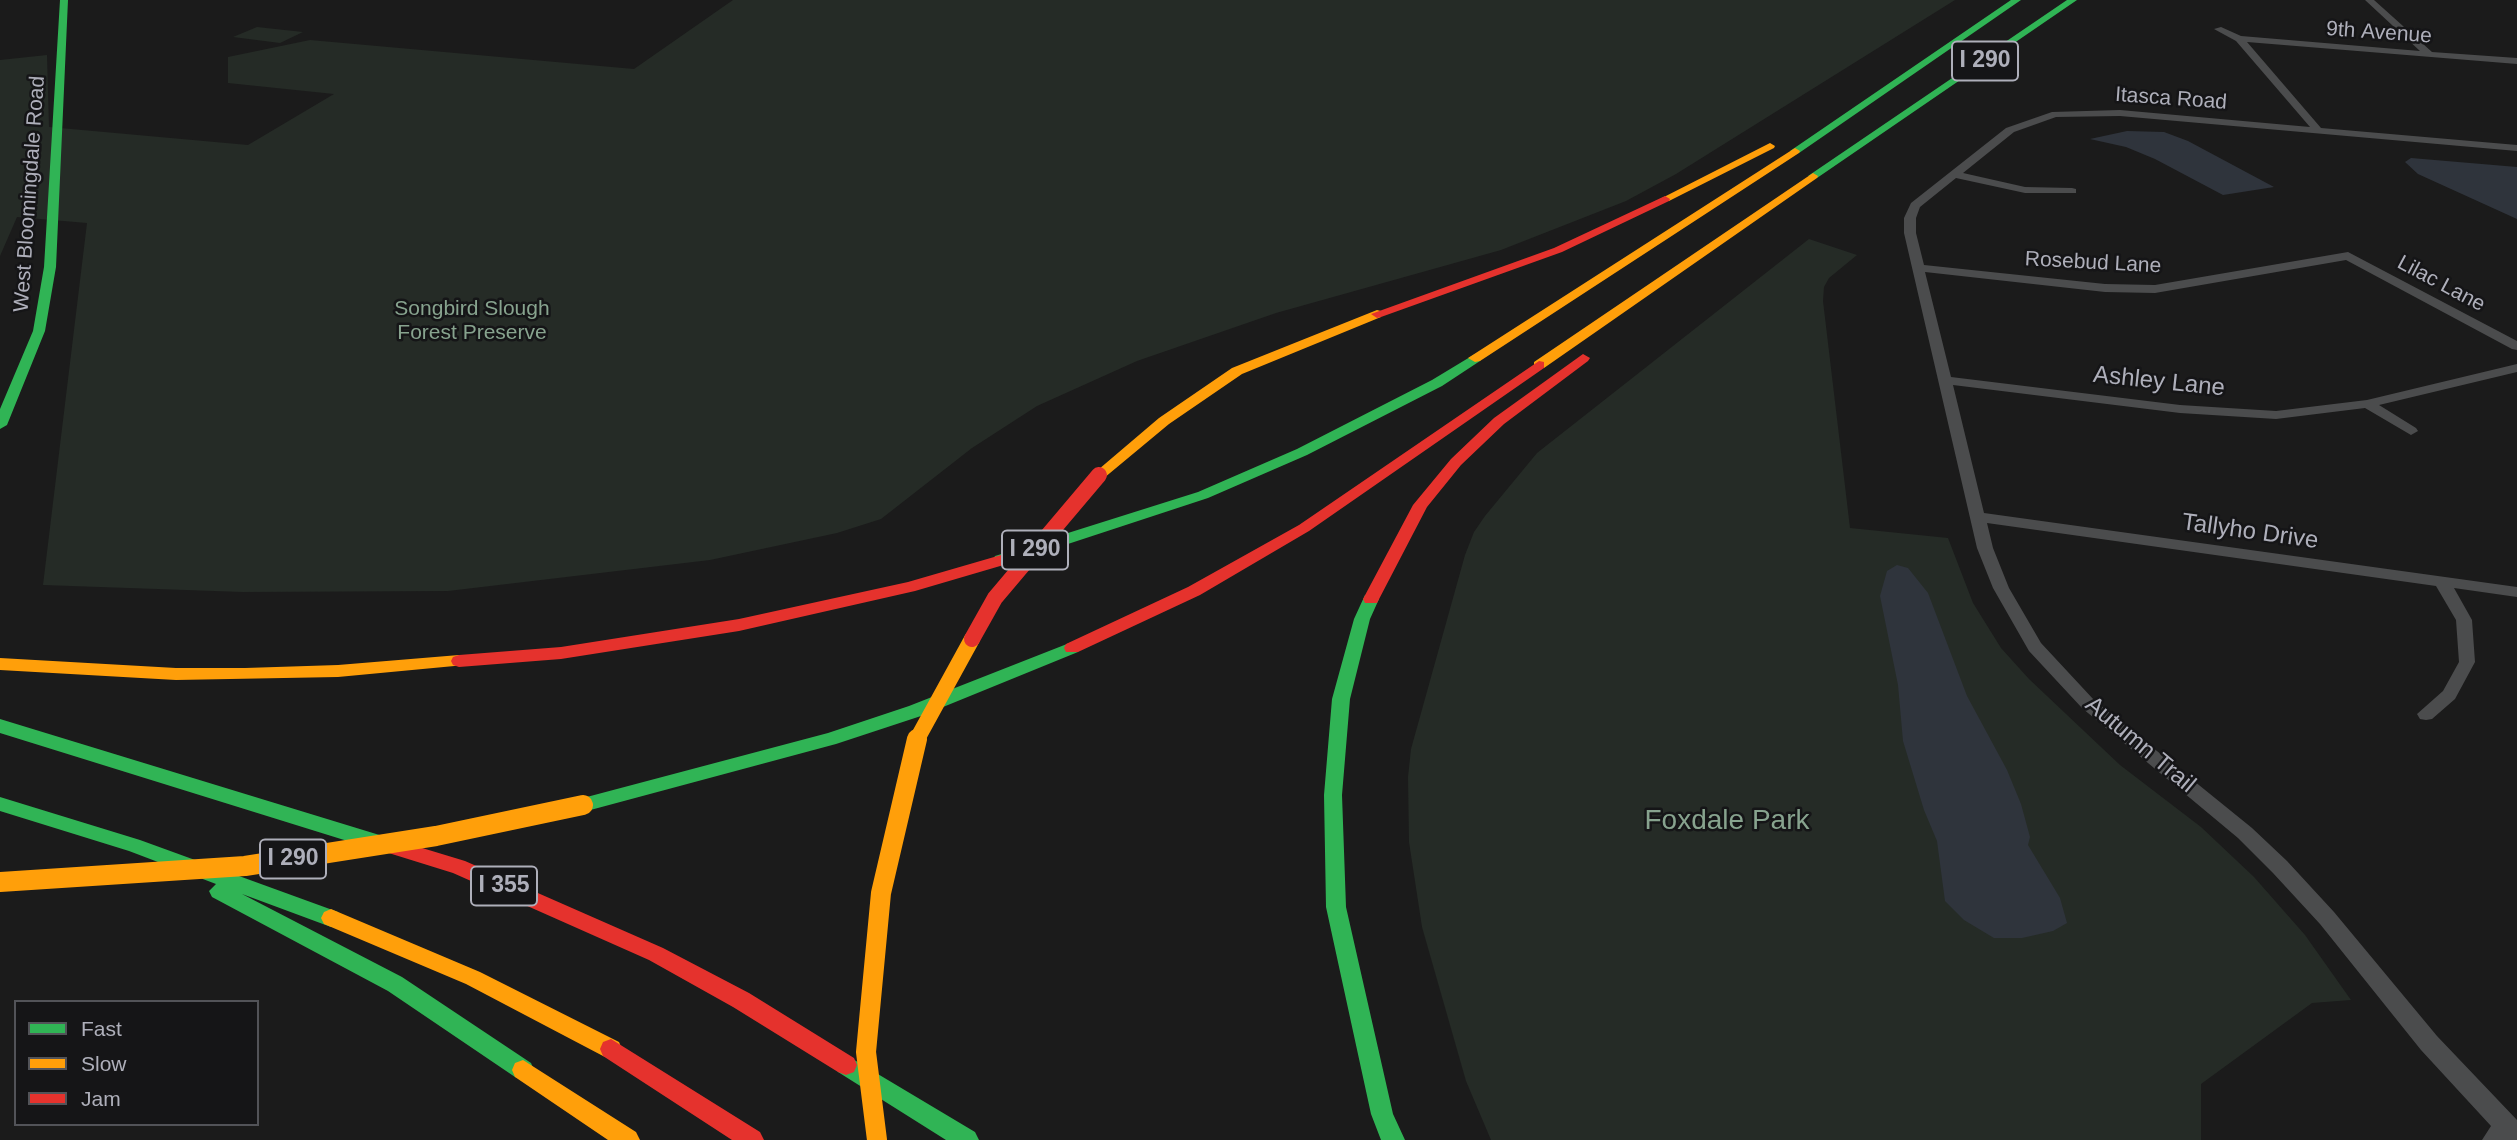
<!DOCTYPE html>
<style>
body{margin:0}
#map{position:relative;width:2517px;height:1140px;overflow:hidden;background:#1b1b1b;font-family:Arial,sans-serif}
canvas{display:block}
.legend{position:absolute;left:14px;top:1000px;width:245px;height:126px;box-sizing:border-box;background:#151517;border:2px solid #525358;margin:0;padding:9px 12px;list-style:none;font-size:21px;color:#aeafba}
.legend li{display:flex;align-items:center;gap:14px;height:35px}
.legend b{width:35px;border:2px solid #525358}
</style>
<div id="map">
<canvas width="2517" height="1140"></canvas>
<ul class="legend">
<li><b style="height:9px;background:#30b455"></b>Fast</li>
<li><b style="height:9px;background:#ff9f0a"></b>Slow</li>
<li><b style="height:9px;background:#e5322d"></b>Jam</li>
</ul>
</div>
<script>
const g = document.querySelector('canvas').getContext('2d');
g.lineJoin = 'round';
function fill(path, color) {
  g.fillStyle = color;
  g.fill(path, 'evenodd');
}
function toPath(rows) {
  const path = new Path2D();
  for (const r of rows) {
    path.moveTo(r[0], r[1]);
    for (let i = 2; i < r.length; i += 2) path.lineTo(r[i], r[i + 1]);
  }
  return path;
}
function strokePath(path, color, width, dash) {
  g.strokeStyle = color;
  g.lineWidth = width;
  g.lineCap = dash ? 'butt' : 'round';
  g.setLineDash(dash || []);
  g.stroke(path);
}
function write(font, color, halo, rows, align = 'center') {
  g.font = font + ' Arial,sans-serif';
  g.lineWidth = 5;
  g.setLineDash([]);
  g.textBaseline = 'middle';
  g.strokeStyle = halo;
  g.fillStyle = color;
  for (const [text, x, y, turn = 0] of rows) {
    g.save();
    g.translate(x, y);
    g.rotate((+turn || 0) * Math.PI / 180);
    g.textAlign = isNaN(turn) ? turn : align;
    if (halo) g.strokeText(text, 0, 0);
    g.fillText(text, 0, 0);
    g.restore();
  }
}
fill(toPath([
 [733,0,1955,0,1676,174,1626,201,1501,250,1276,313,1137,361,1037,406,972,448,881,519,837,533,710,560,448,591,243,592,43,585,87,223,17,217,0,256,0,60,47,55,49,127,248,145,334,94,228,83,228,57,310,40,634,69],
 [257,27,303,32,280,43,233,37],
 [1809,239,1857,255,1829,278,1824,287,1823,301,1850,528,1948,538,1973,603,2001,648,2029,679,2120,765,2201,827,2254,877,2305,935,2351,1000,2312,1003,2201,1084,2201,1140,1491,1140,1466,1081,1422,927,1409,842,1408,777,1411,749,1465,555,1474,532,1485,516,1537,453]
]), '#252b26');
fill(toPath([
 [2127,131,2164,132,2188,141,2274,187,2223,195,2155,159,2126,147,2090,139],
 [2411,158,2517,167,2517,219,2418,174,2405,162],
 [1897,565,1908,568,1928,593,1967,696,2007,770,2021,804,2030,837,2028,845,2060,898,2067,923,2053,931,2022,938,1994,938,1964,920,1945,901,1937,841,1924,810,1903,741,1898,685,1880,596,1887,571]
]), '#2f343c');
fill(toPath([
 [2365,0,2374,0,2432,52,2517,58,2517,64,2247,42,2321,128,2517,145,2517,151,2120,116,2056,117,2014,132,1963,173,2025,187,2072,188,2076,189,2076,193,2025,193,1956,178,1920,207,1916,218,1916,233,1924,265,2105,284,2155,285,2348,252,2517,341,2517,350,2512,349,2346,260,2155,293,2105,292,1925,272,1951,377,2180,405,2276,411,2367,400,2517,364,2517,372,2379,405,2416,428,2418,431,2411,435,2365,408,2276,419,2180,413,1953,385,1984,513,2517,587,2517,597,2454,588,2472,620,2475,662,2455,699,2432,719,2426,720,2420,719,2417,714,2443,691,2459,662,2456,620,2436,586,1987,523,1993,548,2009,588,2041,643,2094,700,2252,828,2287,861,2334,912,2437,1036,2517,1120,2517,1140,2482,1140,2491,1126,2421,1050,2320,924,2273,873,2238,838,2082,708,2029,651,1993,588,1977,548,1904,233,1904,218,1911,203,2006,128,2052,112,2120,110,2310,127,2236,41,2214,29,2221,27,2241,36,2420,51,2365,0]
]), '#4b4c4d');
fill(toPath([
 [60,0,68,0,56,267,45,331,7,425,0,429,0,409,33,331,44,267,60,0],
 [2011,0,2021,0,1799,153,1790,151,2011,0],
 [2067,0,2077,0,1817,178,1808,176,2067,0],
 [1475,354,1482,358,1480,361,1442,386,1307,455,1208,498,1007,564,1001,565,993,560,995,556,1198,492,1297,449,1432,380,1475,354],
 [1371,594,1379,599,1370,619,1350,699,1342,795,1346,907,1393,1114,1405,1140,1381,1140,1371,1114,1326,907,1324,795,1332,699,1354,619,1365,595,1371,594],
 [1072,642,1078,644,1080,648,1078,652,921,716,836,744,583,812,576,810,574,805,576,800,583,798,828,733,909,706,1072,642],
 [0,719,386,837,393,840,396,845,393,850,386,853,0,733,0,719],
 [0,797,140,840,338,912,341,918,338,924,331,927,242,894,402,977,531,1063,534,1070,531,1077,523,1080,515,1077,388,991,212,897,209,891,216,884,129,851,0,811,0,797],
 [846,1055,975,1132,979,1140,946,1140,838,1072,835,1065,838,1058,846,1055]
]), '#30b455');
fill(toPath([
 [1770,143,1775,146,1774,148,1669,201,1660,199,1770,143],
 [1795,148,1800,151,1799,153,1480,361,1475,362,1468,358,1795,148],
 [1813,173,1818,176,1817,178,1544,368,1534,368,1534,362,1813,173],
 [1377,310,1381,311,1381,317,1242,374,1169,424,1104,478,1099,479,1092,475,1159,418,1232,368,1377,310],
 [459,655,465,657,467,661,465,665,338,677,176,680,0,670,0,658,176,668,245,668,338,665,459,655],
 [331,909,480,972,619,1042,622,1049,619,1056,611,1059,603,1056,466,984,324,924,321,918,324,912,331,909],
 [523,1060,636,1132,640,1140,608,1140,515,1077,512,1070,515,1063,523,1060]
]), '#ff9f0a');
fill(toPath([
 [1665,196,1670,199,1669,201,1562,252,1381,317,1377,318,1371,314,1554,248,1665,196],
 [1583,354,1590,358,1588,361,1504,424,1461,465,1427,507,1377,603,1365,603,1363,599,1413,505,1451,459,1494,418,1583,354],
 [1539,361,1544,362,1544,368,1309,531,1200,595,1078,652,1066,652,1064,648,1066,644,1188,587,1299,525,1539,361],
 [1001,555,1009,560,1007,564,915,591,739,631,561,659,459,667,453,665,451,661,453,657,459,655,561,647,739,619,908,582,1001,555],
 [386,837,465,861,663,948,749,993,854,1058,857,1065,854,1072,846,1075,838,1072,733,1007,649,960,453,873,379,850,376,845,379,840,386,837],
 [611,1039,760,1132,764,1140,732,1140,603,1056,600,1049,603,1042,611,1039]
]), '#e5322d');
strokePath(toPath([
 [916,741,972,639]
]), '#ff9f0a', 16);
strokePath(toPath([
 [0,882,245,866,436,836,583,805],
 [877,1140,866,1052,881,893,917,739]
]), '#ff9f0a', 20);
strokePath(toPath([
 [972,639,995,598,1099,475]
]), '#e5322d', 16);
write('21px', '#aeafba', '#151517', [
 ["9th Avenue",2379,33,4],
 ["Itasca Road",2171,99,4],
 ["West Bloomingdale Road",30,194,-86],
 ["Rosebud Lane",2093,263,3],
 ["Lilac Lane",2441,284,28]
]);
write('21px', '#87a38e', '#151517', [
 ["Songbird Slough",472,309],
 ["Forest Preserve",472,333]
]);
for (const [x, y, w] of [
 [1985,61,66],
 [1035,550,66],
 [293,859,66],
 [504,886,66]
]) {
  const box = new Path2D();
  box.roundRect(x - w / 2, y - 19.5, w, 39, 5);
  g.fillStyle = '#151517';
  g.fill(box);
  strokePath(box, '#aeafba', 2);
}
write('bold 23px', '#aeafba', null, [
 ["I 290",1985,61],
 ["I 290",1035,550],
 ["I 290",293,859],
 ["I 355",504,886]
]);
write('24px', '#aeafba', '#151517', [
 ["Ashley Lane",2159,382,6],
 ["Tallyho Drive",2250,532,8],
 ["Autumn Trail",2140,745,40]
]);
write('28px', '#87a38e', '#151517', [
 ["Foxdale Park",1727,821]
]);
</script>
